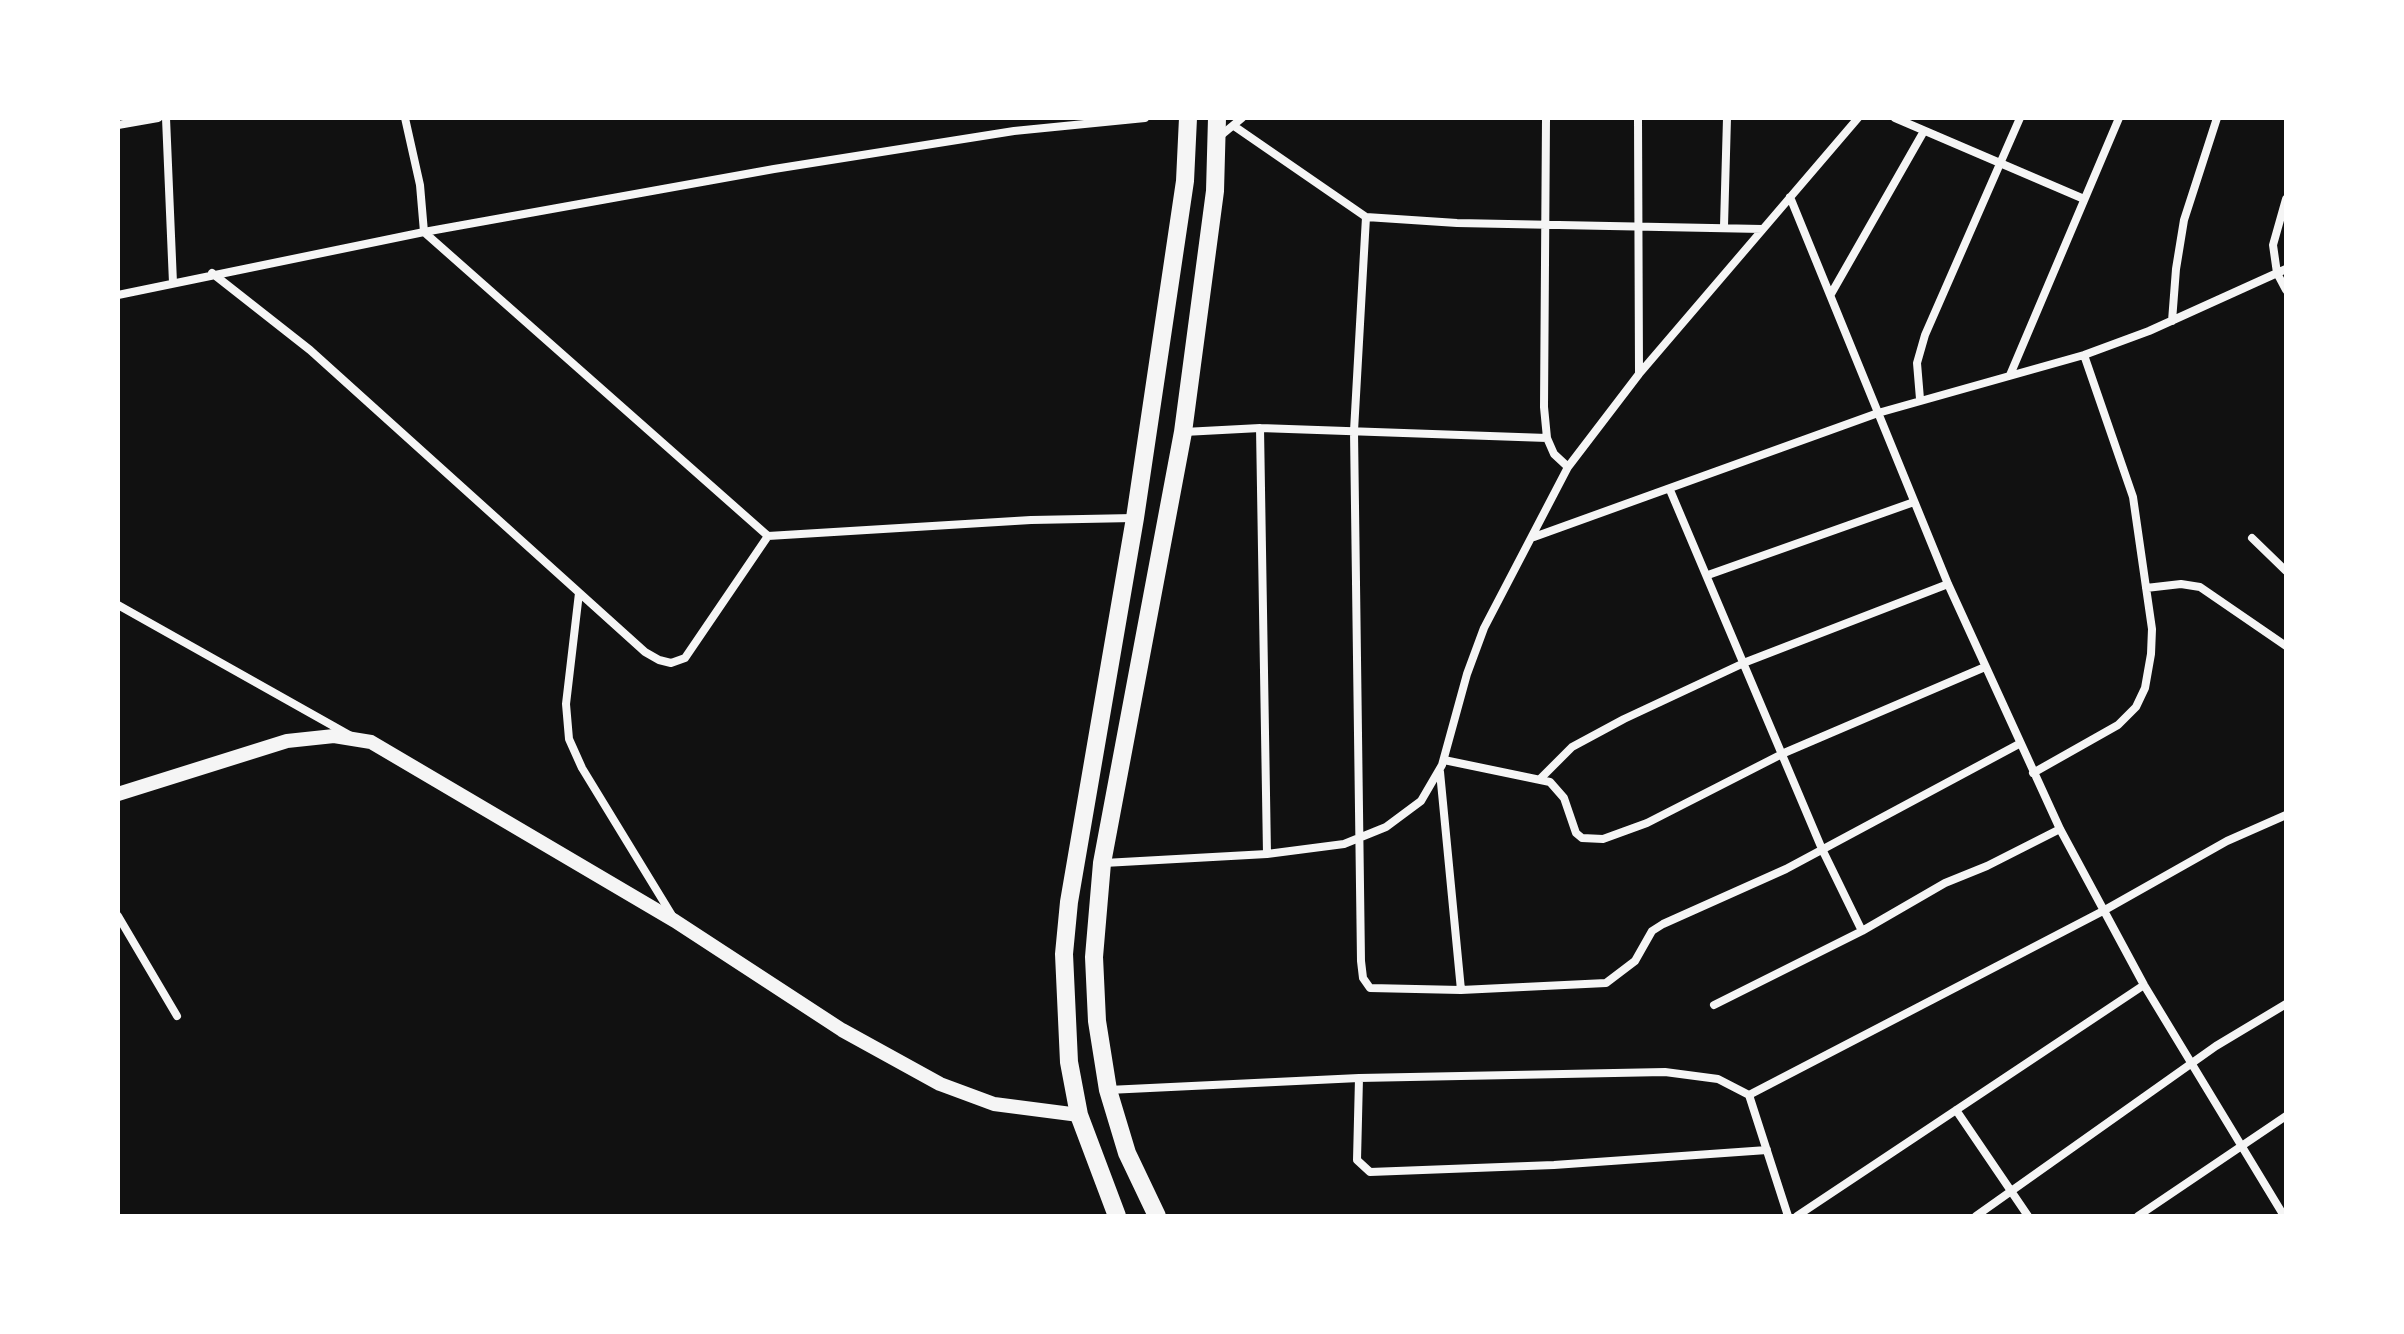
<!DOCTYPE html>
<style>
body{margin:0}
#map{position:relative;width:2404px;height:1334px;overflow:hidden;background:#111;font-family:Signika,sans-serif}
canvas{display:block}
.frame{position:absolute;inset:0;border:120px solid #fff;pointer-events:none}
</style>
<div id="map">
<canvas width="2404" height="1334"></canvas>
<div class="frame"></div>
</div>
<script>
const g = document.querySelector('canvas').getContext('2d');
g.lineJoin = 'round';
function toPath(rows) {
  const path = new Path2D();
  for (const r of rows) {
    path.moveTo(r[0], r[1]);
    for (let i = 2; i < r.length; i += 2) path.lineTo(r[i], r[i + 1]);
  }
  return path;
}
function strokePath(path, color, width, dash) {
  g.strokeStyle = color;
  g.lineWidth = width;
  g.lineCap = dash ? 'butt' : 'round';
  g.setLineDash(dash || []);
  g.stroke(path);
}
strokePath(toPath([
 [166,118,173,283],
 [405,118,420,185,424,232,768,536,1031,520,1134,518],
 [1546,118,1544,407,1547,438,1554,454,1568,467],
 [1638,118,1639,373],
 [1895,118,2084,199],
 [118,125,158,118],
 [1234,126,1366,217,1457,223,1762,229],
 [1219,137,1242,118],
 [1790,197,1948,584,2060,829,2144,985,2284,1216],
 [2286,199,2273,245,2277,273,2286,290],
 [1366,217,1354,431,1361,961,1363,978,1370,988,1461,990,1606,983,1635,961,1652,931,1663,924,1786,869,2019,744],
 [1724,226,1727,118],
 [212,273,310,350,645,652,659,660,671,663,685,658,768,536],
 [1831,294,1924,131],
 [118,295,424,232,774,169,1014,131,1145,118],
 [2172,321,2176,269,2184,220,2217,118],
 [2010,375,2119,118],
 [1920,399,1917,363,1925,335,2020,118],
 [1260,428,1547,438],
 [1184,432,1260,428,1267,854],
 [1670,490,1822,849,1862,931],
 [1534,537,1878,413,2084,355,2149,331,2286,269],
 [2252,538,2286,571],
 [1708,575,1914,502],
 [2146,588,2181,584,2200,587,2286,646],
 [579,593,566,704,569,739,582,768,673,917],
 [118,605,351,736],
 [1444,760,1550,782,1564,798,1576,833,1582,838,1603,839,1647,823,1784,753,1985,667],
 [1440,772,1461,990],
 [2033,773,2118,725,2136,707,2145,688,2151,654,2152,629,2133,497,2084,355],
 [1540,779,1572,747,1624,719,1746,662,1948,584],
 [1104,863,1267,854,1344,844,1386,827,1421,801,1442,765,1467,674,1484,628,1568,467,1639,374,1858,118],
 [118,916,177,1016],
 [1714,1005,1862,931,1945,883,1987,866,2060,829],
 [1359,1078,1357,1160,1370,1172,1554,1165,1767,1150],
 [1108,1090,1359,1078,1665,1072,1718,1079,1749,1095],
 [1956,1110,2028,1216],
 [1788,1216,1749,1095,2103,911,2227,841,2286,815],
 [1797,1216,2144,985],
 [1976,1216,2216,1046,2286,1004],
 [2138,1216,2286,1116]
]), '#f5f5f5', 8);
strokePath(toPath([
 [118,794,287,741,334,736,371,742,675,921,842,1030,940,1084,994,1104,1079,1115]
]), '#f5f5f5', 14);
strokePath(toPath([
 [1117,1216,1079,1115,1069,1062,1064,954,1069,902,1135,518,1185,181,1188,118],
 [1157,1216,1127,1153,1108,1090,1097,1021,1094,957,1102,863,1183,432,1215,191,1217,118]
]), '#f5f5f5', 18);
</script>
